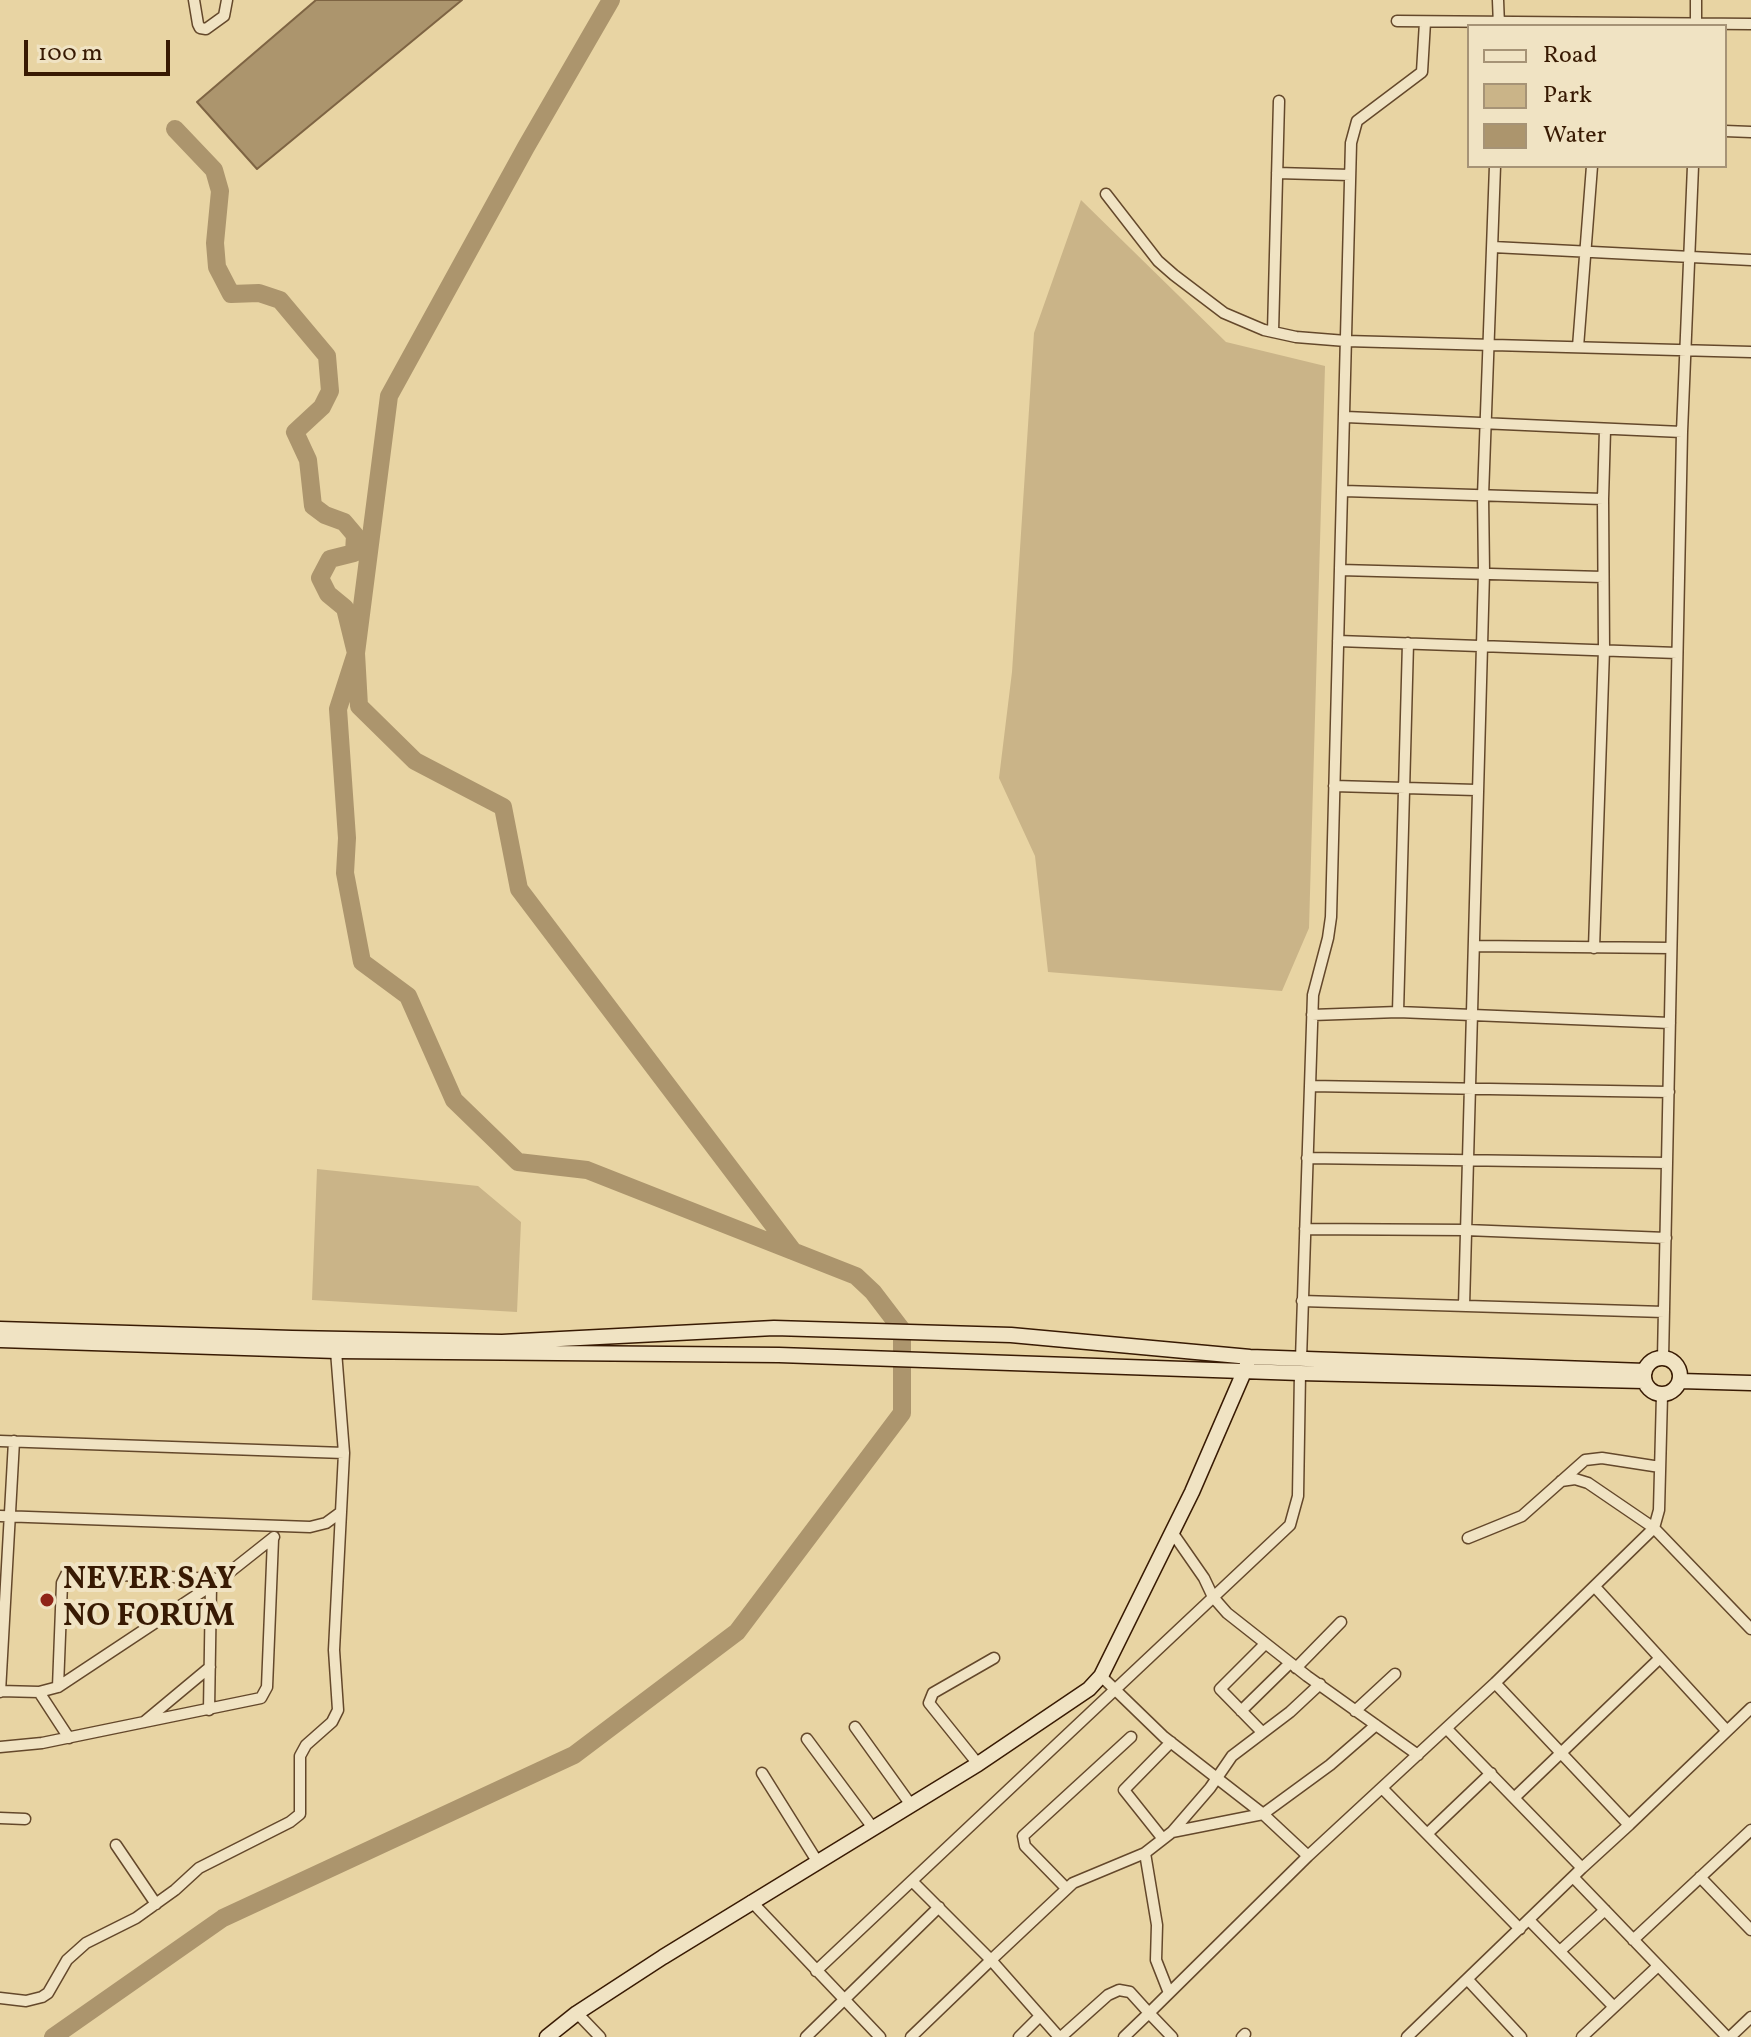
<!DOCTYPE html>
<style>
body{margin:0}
#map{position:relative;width:1751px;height:2037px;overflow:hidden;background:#e8d4a3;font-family:Vollkorn,serif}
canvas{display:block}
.legend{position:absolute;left:1467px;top:24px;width:260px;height:144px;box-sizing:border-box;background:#f0e3c3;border:2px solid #a69376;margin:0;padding:10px 14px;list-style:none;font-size:24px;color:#381a03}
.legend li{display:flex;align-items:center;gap:16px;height:40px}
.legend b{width:40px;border:2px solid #a69376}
.scale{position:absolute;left:24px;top:40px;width:146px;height:36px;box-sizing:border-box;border:4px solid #381a03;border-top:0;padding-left:10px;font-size:24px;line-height:28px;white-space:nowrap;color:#381a03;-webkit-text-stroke:6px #f0e3c3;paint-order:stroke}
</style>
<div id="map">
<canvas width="1751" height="2037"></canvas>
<ul class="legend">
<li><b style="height:10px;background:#f0e3c3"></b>Road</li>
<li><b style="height:22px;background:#cab488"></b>Park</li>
<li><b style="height:22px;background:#ac956d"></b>Water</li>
</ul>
<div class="scale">100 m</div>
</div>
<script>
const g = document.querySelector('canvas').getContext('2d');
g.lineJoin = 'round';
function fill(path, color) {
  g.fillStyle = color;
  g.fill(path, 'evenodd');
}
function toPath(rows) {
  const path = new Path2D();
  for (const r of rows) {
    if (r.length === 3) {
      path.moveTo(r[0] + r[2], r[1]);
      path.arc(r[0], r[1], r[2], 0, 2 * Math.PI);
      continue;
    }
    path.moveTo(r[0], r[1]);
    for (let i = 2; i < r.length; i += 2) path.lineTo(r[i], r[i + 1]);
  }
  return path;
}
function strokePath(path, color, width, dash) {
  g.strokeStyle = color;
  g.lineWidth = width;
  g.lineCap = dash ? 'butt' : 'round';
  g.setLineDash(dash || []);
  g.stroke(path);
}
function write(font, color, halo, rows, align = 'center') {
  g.font = font + ' Vollkorn,serif';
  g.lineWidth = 8;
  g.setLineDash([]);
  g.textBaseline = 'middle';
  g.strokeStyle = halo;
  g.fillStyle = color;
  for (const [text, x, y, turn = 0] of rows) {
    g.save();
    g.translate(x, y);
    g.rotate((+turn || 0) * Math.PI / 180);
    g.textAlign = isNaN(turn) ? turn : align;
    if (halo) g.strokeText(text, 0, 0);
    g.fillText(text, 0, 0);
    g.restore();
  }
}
fill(toPath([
 [1081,200,1226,342,1325,366,1309,928,1282,991,1048,972,1035,856,999,778,1012,672,1034,333],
 [317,1169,478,1186,521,1222,517,1312,312,1300]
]), '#cab488');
const water = toPath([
 [316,0,462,0,257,169,197,102,316,0]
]);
fill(water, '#ac956d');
strokePath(water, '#7e6443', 2);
strokePath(toPath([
 [611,0,526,147,389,396,356,653,359,706,415,761,503,807,519,889,793,1251],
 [53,2037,223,1918,574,1755,737,1632,902,1413,902,1330,873,1292,856,1276,587,1170,518,1162,454,1100,408,996,362,962,345,873,347,838,338,709,356,653,345,608,328,594,320,578,330,559,354,553,355,535,344,522,325,515,313,506,308,460,295,432,322,407,330,391,327,356,280,300,259,293,231,294,217,267,215,243,220,191,214,170,175,129]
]), '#ac956d', 18);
const street = toPath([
 [194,0,198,24,200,28,206,29,224,16,227,0],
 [1498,0,1499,26],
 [1397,21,1751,24],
 [1696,26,1696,0],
 [1725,131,1751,132],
 [1277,173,1350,175],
 [1106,194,1158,261,1174,275,1224,313,1264,330,1296,337,1346,341,1751,352],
 [1493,247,1751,260],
 [1273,332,1279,101],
 [1578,347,1592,166],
 [1346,417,1682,432],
 [1344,491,1603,499],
 [1340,570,1603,577],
 [1338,641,1677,653],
 [1334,786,1476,790],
 [1474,946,1671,948],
 [1594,948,1604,649,1603,499,1605,430],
 [1398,1012,1408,643],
 [1312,1015,1398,1012,1670,1023],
 [1310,1086,1669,1092],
 [1307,1158,1667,1163],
 [1305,1229,1466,1230,1666,1238],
 [1302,1301,1664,1312],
 [1464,1306,1484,572,1483,496,1495,166],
 [1663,1358,1682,432,1693,166],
 [1301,1359,1313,995,1328,938,1331,917,1351,143,1357,121,1422,72,1425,22],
 [0,1441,344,1453],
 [1561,1481,1575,1479,1588,1483,1654,1528,1751,1629],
 [0,1516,310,1527,326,1523,341,1512],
 [1172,1532,1204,1578,1213,1597,1227,1613,1307,1676,1418,1755],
 [1468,1538,1522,1516,1585,1460,1602,1458,1660,1467],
 [1595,1587,1727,1731],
 [1296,1668,1341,1622],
 [1101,1676,1164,1737,1263,1814,1308,1856],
 [1495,1683,1629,1825,1582,1868],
 [58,1687,62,1583,67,1573,221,1579],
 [0,1691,39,1692,58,1687,221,1579,274,1537],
 [0,1692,14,1441],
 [39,1692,69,1738],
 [209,1710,211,1585],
 [1241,1711,1290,1663],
 [1355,1711,1395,1674],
 [144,1722,210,1667],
 [855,1727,911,1805],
 [1262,1732,1220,1689,1265,1644],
 [807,1739,873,1828],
 [0,1747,42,1743,261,1698,267,1687,273,1539],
 [978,1764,929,1703,933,1693,994,1658],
 [762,1773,817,1861],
 [1382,1788,1520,1929],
 [1514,1798,1660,1658],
 [0,1818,25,1819],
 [1629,1825,1751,1708],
 [1172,1832,1263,1814,1330,1765,1376,1725],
 [1427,1834,1491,1773],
 [1163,1839,1124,1790,1171,1742],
 [116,1845,156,1904],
 [1145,1853,1157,1925,1156,1960,1169,1993],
 [1573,1877,1727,2037],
 [1700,1877,1751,1930],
 [912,1881,991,1960,1073,1883,1145,1853,1172,1832,1210,1788,1232,1756,1290,1712,1320,1684],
 [1066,1888,1025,1846,1023,1836,1131,1737],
 [751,1901,880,2037],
 [1529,1920,1614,2007],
 [1633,1940,1751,1830],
 [1560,1951,1605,1910],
 [816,1971,1290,1525,1298,1496,1300,1373],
 [1468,1980,1521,2037],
 [0,1998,26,2001,42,1997,48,1993,67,1960,86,1943,136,1918,175,1890,199,1868,290,1822,300,1814,300,1756,306,1745,332,1722,338,1710,334,1650,344,1453,336,1351],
 [577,2013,600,2037],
 [806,2037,939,1907],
 [911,2037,991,1960,1059,2037],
 [1019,2037,1040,2016],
 [1061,2037,1108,1995,1119,1990,1130,1992,1149,2013,1308,1856,1495,1683,1654,1528,1659,1510,1662,1395],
 [1124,2037,1149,2013,1172,2037],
 [1242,2037,1245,2034],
 [1407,2037,1582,1868,1447,1729],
 [1582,2037,1658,1966],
 [1730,2037,1751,2017]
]);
const secondary = toPath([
 [0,1329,292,1338,502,1342,774,1328,1011,1335,1250,1357,1645,1371],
 [0,1340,336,1351,779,1355,1300,1373,1644,1381],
 [1662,1376,18],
 [1680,1381,1751,1383],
 [547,2037,577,2013,663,1957,978,1764,1089,1689,1101,1676,1192,1492,1247,1365]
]);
strokePath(street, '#64482b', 13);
strokePath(secondary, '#381a03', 17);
strokePath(street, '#f0e3c3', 10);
strokePath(secondary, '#f0e3c3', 14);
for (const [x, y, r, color] of [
 [47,1600,8,"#8f2418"]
]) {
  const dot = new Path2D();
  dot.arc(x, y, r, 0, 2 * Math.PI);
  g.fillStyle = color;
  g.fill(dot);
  strokePath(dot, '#f0e3c3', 3);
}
write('bold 32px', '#381a03', '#f0e3c3', [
 ["NEVER SAY",63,1582],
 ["NO FORUM",63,1619]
], 'left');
</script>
